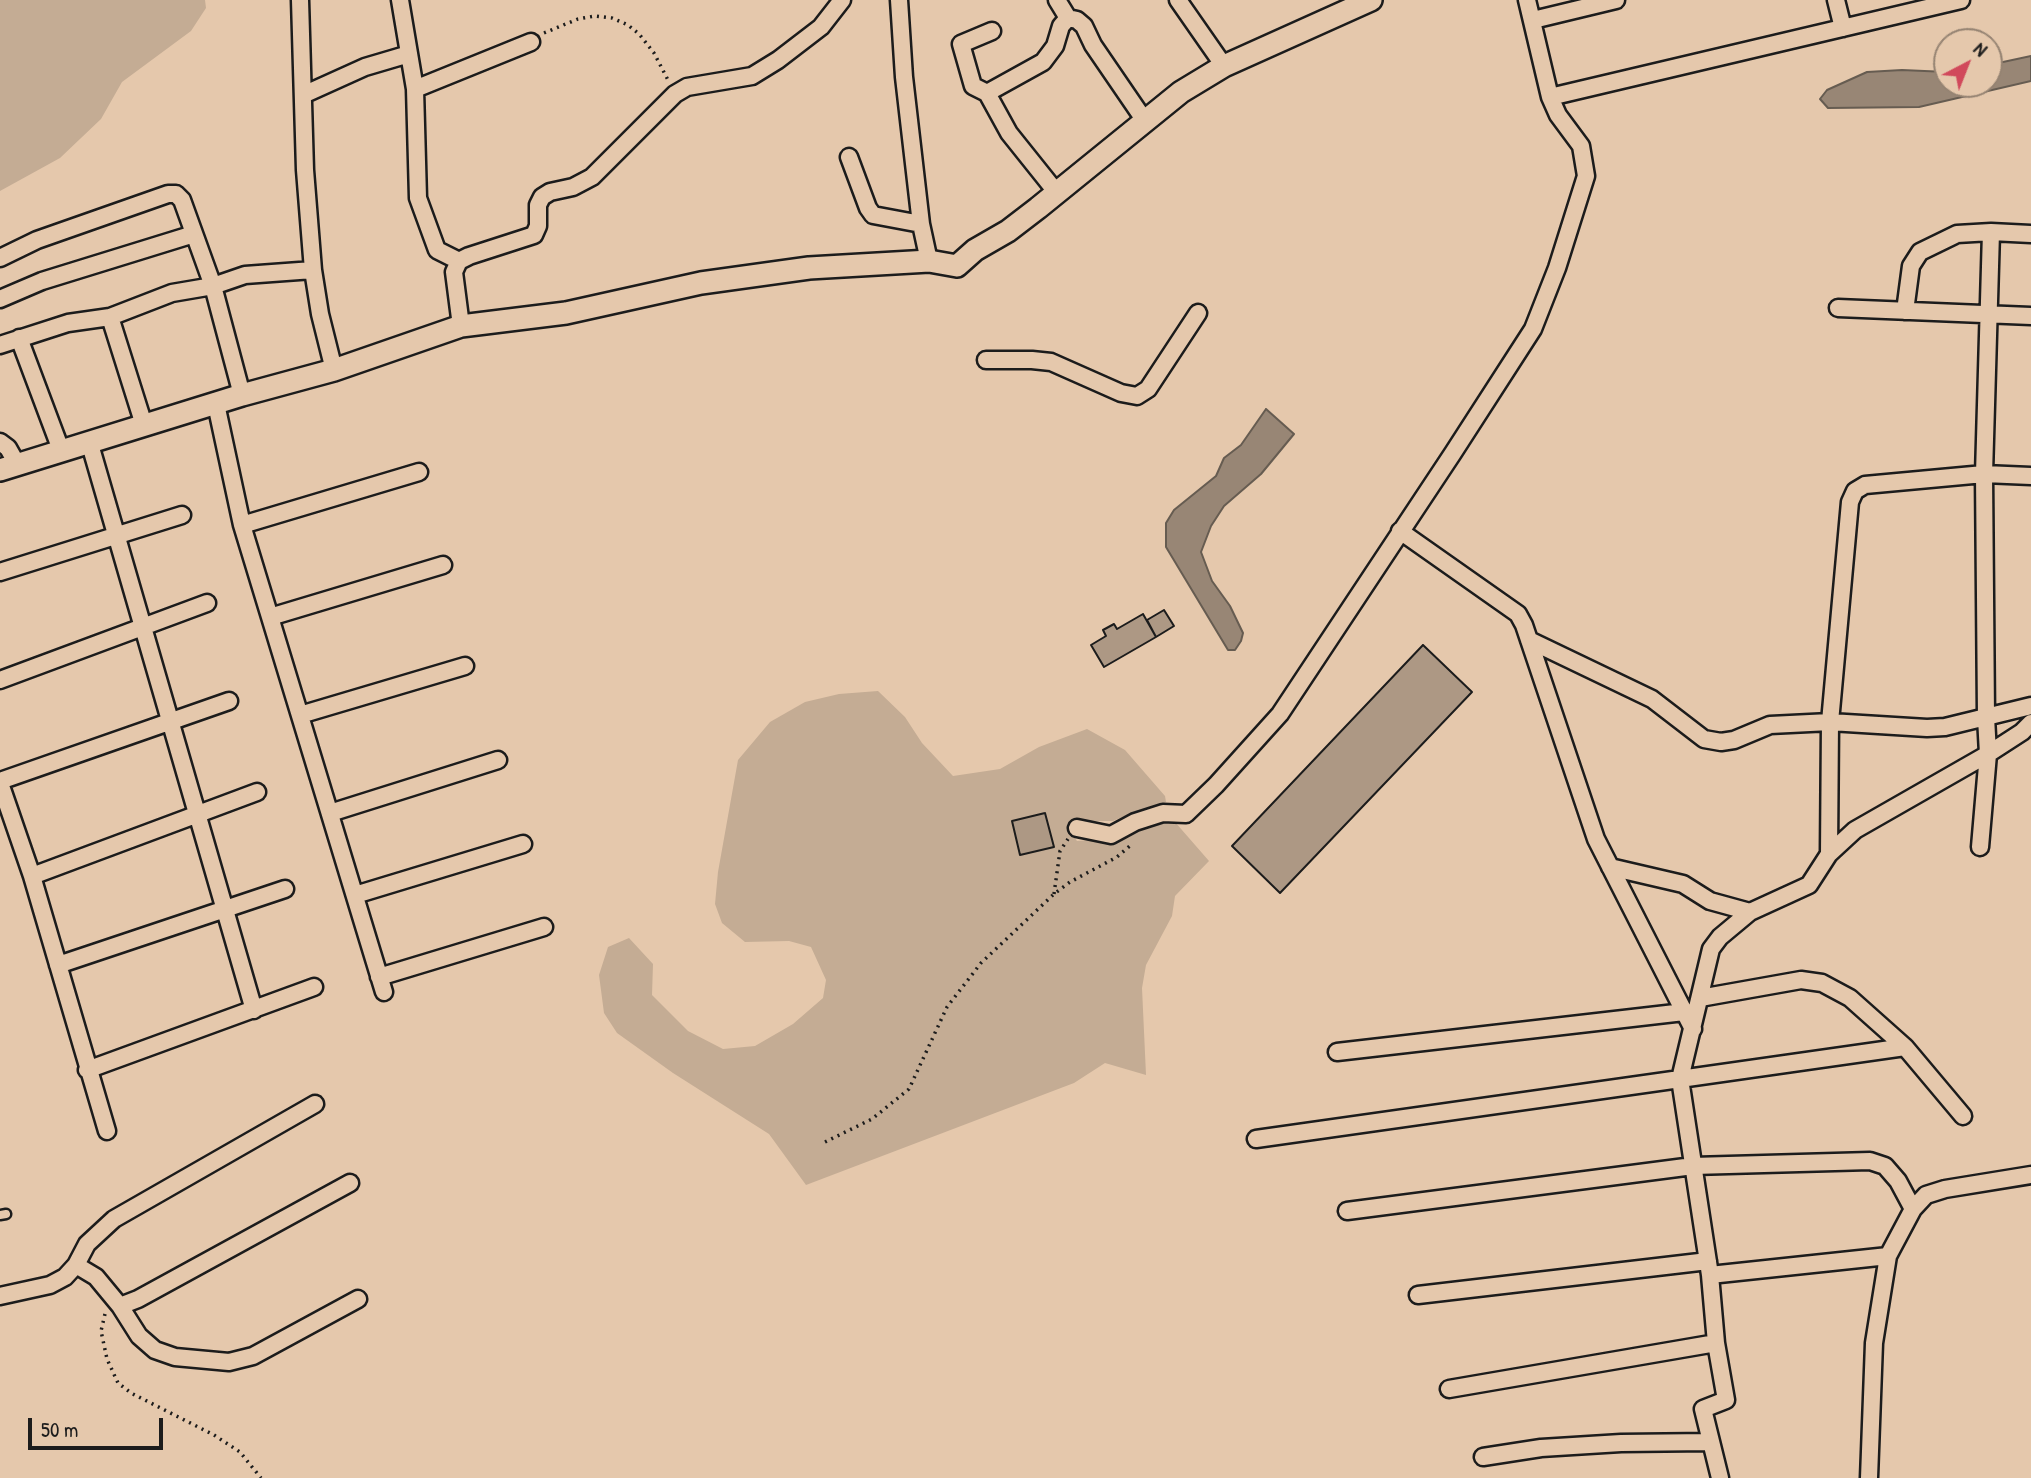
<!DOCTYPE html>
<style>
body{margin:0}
#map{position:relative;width:2031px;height:1478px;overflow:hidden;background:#e5c8ac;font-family:"Patrick Hand",sans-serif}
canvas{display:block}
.north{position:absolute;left:1933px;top:28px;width:70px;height:70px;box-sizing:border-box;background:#e5c8ac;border:2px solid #958372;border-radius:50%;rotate:42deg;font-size:19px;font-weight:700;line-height:28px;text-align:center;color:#1c1c1c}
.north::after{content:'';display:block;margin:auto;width:24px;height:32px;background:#d1495b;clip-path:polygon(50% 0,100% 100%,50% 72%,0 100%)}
.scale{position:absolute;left:28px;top:1418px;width:135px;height:32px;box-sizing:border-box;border:4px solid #1c1c1c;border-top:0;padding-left:9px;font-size:21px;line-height:24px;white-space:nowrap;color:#1c1c1c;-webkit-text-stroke:5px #e5c8ac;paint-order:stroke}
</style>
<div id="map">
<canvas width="2031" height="1478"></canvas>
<div class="north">N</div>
<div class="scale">50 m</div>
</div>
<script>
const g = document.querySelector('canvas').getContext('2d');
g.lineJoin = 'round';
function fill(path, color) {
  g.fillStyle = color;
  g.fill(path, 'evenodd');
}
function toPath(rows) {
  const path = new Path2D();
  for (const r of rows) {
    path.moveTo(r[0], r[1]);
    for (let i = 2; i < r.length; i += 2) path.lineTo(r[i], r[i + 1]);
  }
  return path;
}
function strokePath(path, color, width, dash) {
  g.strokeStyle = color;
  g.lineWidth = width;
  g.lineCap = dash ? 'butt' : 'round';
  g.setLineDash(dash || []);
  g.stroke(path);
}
fill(toPath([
 [0,0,205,0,206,8,191,31,122,82,101,119,60,158,0,191],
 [878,691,905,717,922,743,953,776,1000,769,1039,747,1087,729,1125,750,1165,796,1166,802,1134,812,1113,821,1071,821,1068,829,1077,841,1120,838,1154,824,1175,822,1209,861,1175,896,1172,916,1146,965,1142,988,1146,1075,1105,1063,1074,1083,806,1185,769,1134,673,1073,617,1033,604,1013,599,975,608,947,629,938,653,964,652,995,688,1031,723,1049,755,1046,793,1024,823,998,826,980,811,947,789,941,745,942,722,923,715,904,718,872,738,760,770,722,805,702,839,694]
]), '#c4ac94');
const water = toPath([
 [2031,56,2031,81,1919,107,1828,108,1820,99,1827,90,1867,72,1902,70,1947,72,1947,84,1989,84,1989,65,2031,56],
 [1266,409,1294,434,1261,474,1224,506,1211,526,1201,552,1212,581,1230,606,1243,633,1241,641,1235,650,1228,650,1166,547,1166,523,1174,510,1216,476,1224,458,1241,445,1266,409]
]);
fill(water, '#988675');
strokePath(water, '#665c51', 2);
const building = toPath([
 [1164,610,1174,626,1156,637,1147,620,1164,610],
 [1143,614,1156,637,1104,667,1091,645,1106,636,1103,630,1114,624,1117,629,1143,614],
 [1423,645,1472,692,1280,893,1232,846,1423,645],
 [1045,813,1054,847,1020,855,1012,821,1045,813]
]);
fill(building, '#ad9884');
strokePath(building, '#1c1c1c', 2);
const lane = toPath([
 [0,1215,6,1214]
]);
const street = toPath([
 [300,0,305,170,313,270,320,314,334,370],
 [400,0,415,89],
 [899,0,904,77,921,224,929,261],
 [1057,0,1068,18],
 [1178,0,1224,66],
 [1836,0,1843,28],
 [1533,20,1616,0],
 [992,31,961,44,973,86,987,93,1009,133,1057,193],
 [987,93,1043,62,1055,46,1061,26,1068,18,1077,20,1084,26,1093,45,1145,121],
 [303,95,365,67,409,54],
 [1550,97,1961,0],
 [849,157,868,208,873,215,921,224],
 [0,258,37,240,168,194,176,194,182,200,213,286,242,395],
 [459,261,437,250,418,198,415,89,531,42],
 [0,299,42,281,194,234],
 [1838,308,2031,316],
 [1905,311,1911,266,1920,252,1957,234,1991,232,2031,234],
 [110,317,144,425],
 [461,326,454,272,459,261,469,256,534,235,538,226,538,205,542,197,550,192,573,187,592,177,675,94,687,87,752,76,778,60,821,27,842,0],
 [19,338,61,450],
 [0,345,68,323,110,317,172,293,213,286,245,275,313,270],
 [986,360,1032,360,1051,362,1121,393,1137,396,1148,389,1198,313],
 [216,404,242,525,384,992],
 [89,441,254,1010],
 [0,442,8,448,17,464],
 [242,525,419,472],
 [1400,531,1518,614,1524,625,1596,839,1693,1029],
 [0,572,182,515],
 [270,617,443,565],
 [1529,640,1652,699,1704,739,1721,742,1734,740,1770,725,1830,722,1927,728,1945,727,2031,706],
 [0,680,207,603],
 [300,715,465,666],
 [0,781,229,701],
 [0,783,32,876,107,1131],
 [330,813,498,760],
 [1077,828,1111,835,1135,822,1163,813,1186,814,1216,785,1280,714,1453,453,1533,329,1557,268,1586,176,1581,146,1558,115,1550,97,1527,0],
 [1980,847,1988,754,1986,717,1984,474,1991,232],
 [1829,854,1830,722,1850,502,1855,491,1865,485,1984,474,2031,476],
 [1610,867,1683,884,1710,901,1750,912],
 [32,876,257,792],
 [355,895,523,844],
 [58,965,285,889],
 [379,977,544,927],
 [1700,998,1801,980,1822,983,1850,998,1905,1047,1963,1116],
 [1905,1047,1680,1079,1711,949,1720,937,1750,912,1809,885,1829,854,1855,830,1988,754,2022,732,2031,723],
 [1337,1052,1684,1012],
 [87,1070,314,987],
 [1256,1139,1680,1079,1710,1275,1888,1256],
 [1347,1211,1693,1166,1870,1161,1885,1166,1898,1181,1913,1209],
 [76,1265,96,1277,120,1306,138,1299,350,1183],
 [1710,1275,1716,1343,1726,1400,1703,1409,1720,1478],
 [1418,1295,1708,1261],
 [0,1296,50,1285,65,1277,76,1265,87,1244,114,1219,315,1104],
 [120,1306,139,1336,155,1350,175,1357,229,1362,253,1356,358,1299],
 [1449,1389,1716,1343],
 [1483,1457,1541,1448,1621,1443,1709,1442],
 [1869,1478,1874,1343,1888,1256,1913,1209,1926,1195,1945,1189,2031,1175]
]);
const secondary = toPath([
 [0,470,242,395,334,370,461,326,566,313,701,283,809,268,929,261,957,266,975,250,1008,231,1038,208,1181,92,1224,66,1371,0]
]);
strokePath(lane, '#1c1c1c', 13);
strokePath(street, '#1c1c1c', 21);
strokePath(secondary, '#1c1c1c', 26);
strokePath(toPath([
 [544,33,578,19,595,16,612,18,628,25,639,34,654,53,668,80],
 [1054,894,1060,851,1068,839],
 [825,1142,872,1119,909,1089,947,1007,981,963,1054,894,1070,882,1117,857,1132,844],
 [105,1314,101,1331,107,1359,118,1383,131,1393,214,1435,240,1452,261,1478]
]), '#1c1c1c', 3.5, [2, 5]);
strokePath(lane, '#e5c8ac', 8);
strokePath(street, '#e5c8ac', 16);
strokePath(secondary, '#e5c8ac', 21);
</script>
